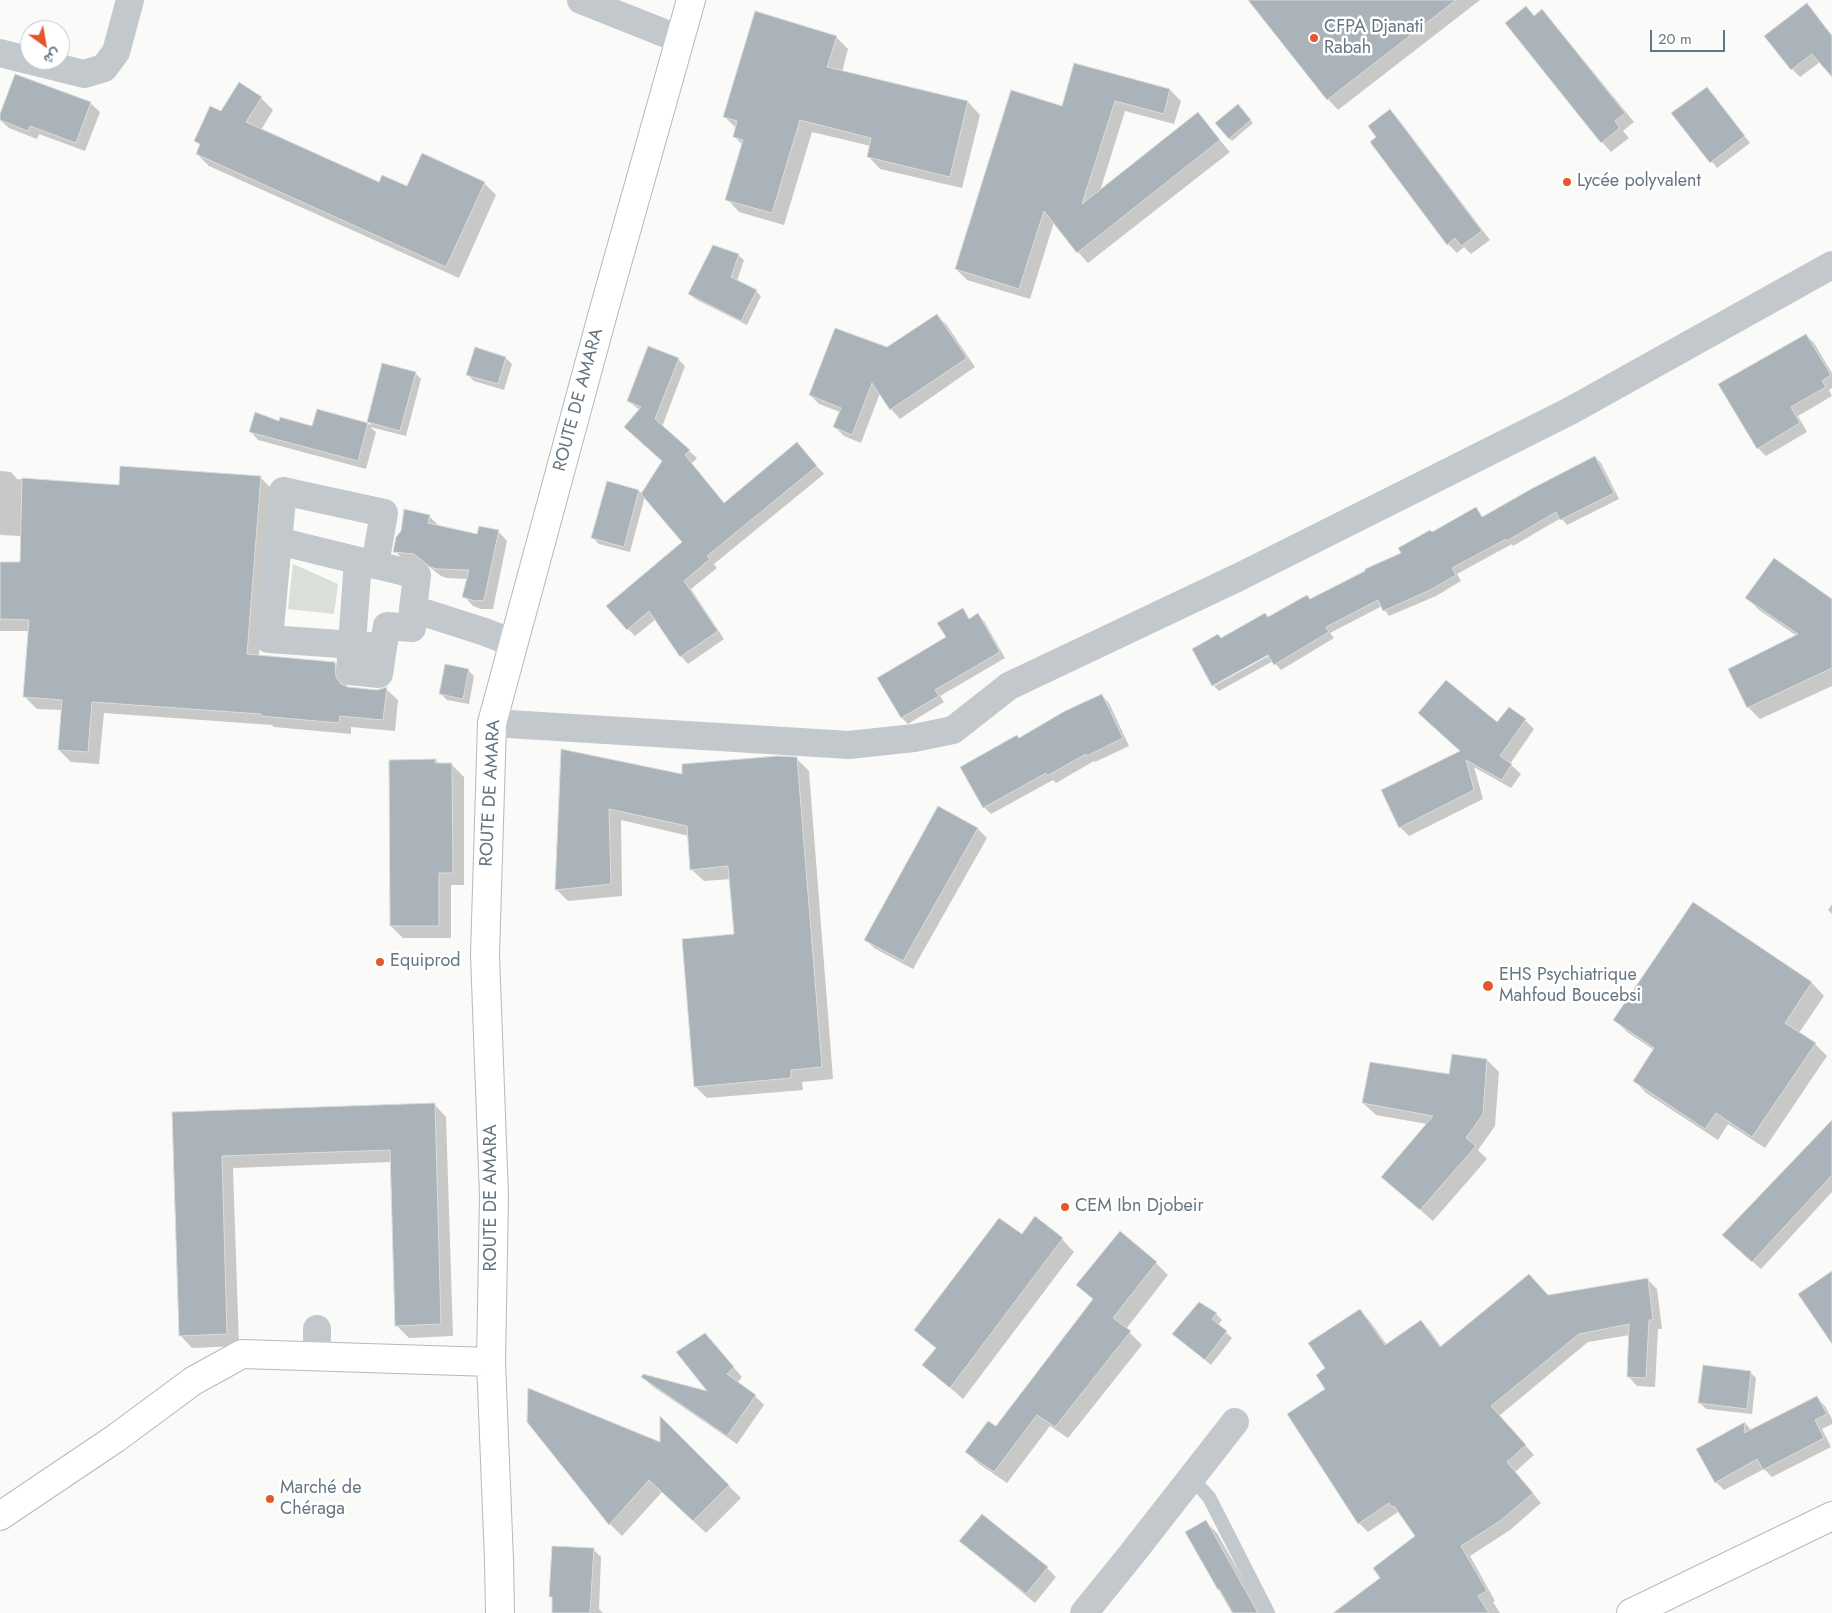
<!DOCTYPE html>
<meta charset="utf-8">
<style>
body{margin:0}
#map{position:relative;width:1832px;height:1613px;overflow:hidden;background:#fafaf8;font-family:Jost,Vazirmatn,sans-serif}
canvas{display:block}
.north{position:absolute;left:20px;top:20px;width:50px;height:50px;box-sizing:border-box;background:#fff;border:1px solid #c1c8cd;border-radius:50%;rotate:148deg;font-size:14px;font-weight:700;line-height:20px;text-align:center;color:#657683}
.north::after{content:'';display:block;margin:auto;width:18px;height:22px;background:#e4572e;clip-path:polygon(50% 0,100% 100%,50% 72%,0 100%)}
.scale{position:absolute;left:1650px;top:30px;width:75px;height:22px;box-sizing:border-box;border:2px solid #657683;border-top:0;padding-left:6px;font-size:15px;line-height:18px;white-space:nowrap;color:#657683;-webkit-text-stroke:4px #fff;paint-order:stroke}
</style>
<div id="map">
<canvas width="1832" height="1613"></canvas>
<div class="north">ش</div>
<div class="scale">20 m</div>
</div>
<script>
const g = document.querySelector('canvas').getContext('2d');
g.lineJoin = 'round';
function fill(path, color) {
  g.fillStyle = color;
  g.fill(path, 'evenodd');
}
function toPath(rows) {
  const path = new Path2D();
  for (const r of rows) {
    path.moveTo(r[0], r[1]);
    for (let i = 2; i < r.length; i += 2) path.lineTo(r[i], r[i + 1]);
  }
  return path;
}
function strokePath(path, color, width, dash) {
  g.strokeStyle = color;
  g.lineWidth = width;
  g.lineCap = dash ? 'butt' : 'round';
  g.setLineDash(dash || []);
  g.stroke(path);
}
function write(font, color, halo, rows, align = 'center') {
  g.font = font + ' Jost,sans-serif';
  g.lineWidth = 5;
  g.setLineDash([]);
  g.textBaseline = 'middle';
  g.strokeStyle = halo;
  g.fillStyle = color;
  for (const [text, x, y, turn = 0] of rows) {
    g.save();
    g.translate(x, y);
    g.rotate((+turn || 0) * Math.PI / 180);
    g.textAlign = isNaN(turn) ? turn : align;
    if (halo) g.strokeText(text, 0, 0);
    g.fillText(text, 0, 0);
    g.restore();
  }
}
fill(toPath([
 [293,564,338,584,334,614,288,609]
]), '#dadfd7');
fill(toPath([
 [1249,0,1480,0,1338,110,1328,99],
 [1807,5,1832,35,1832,75,1820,62,1800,77,1792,69],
 [1526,8,1535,16,1542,11,1551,20,1634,122,1623,131,1629,138,1611,152,1602,142,1507,23],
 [836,37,848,49,842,72,968,102,980,115,962,188,880,169,868,156,871,146,812,132,784,225,739,212,727,199,743,145,734,136,736,128,725,117],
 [1170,90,1181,101,1174,124,1125,111,1100,191,1198,114,1230,152,1088,263,1078,252,1054,222,1030,299,967,280,956,269,1063,108],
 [1713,94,1750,143,1717,168,1673,113],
 [261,98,273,110,261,130,380,184,407,187,484,183,496,195,459,278,209,166,197,154,201,146,195,141],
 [90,103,100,112,85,151,39,134,37,139,9,128,0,120,0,117],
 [1238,106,1253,123,1232,141,1217,124],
 [1390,111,1399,120,1490,240,1471,254,1464,247,1457,253,1448,244,1378,137],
 [738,255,744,260,737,281,756,291,761,296,747,325,695,299,689,293],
 [936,315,946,324,975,367,900,419,891,409,880,393,861,443,844,436,835,427,840,412,819,404,810,395,888,349],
 [1806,335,1814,343,1832,373,1832,388,1829,390,1832,396,1798,416,1807,432,1766,456,1758,448],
 [506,358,512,364,504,390,474,381,468,375],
 [678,359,685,366,662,427,697,458,691,464,725,504,797,444,824,474,714,564,717,568,691,589,724,639,688,664,681,656,656,619,635,636,628,629,683,542,645,496,630,552,599,544,593,538,639,491,643,494,664,461,640,410,628,401],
 [415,373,421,379,406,436,370,427,376,432,366,469,258,440,250,431,280,423,313,427,317,411,372,425,368,422],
 [1595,457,1601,463,1619,499,1567,525,1561,518,1513,546,1512,544,1457,574,1461,581,1436,596,1389,616,1382,606,1330,633,1334,638,1281,670,1273,661,1219,691,1214,686,1274,653,1222,639,1311,600,1402,554,1432,533,1476,509,1484,518],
 [0,471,11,472,17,479,120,487,260,477,272,489,259,656,334,663,346,675,347,687,377,691,386,689,398,700,395,731,351,727,351,734,274,727,272,725,104,713,99,764,71,762,59,750,62,710,37,709,25,697,30,631,0,631,0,563,22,563,22,536,0,535],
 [429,516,438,525,438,527,478,535,498,531,507,541,493,609,481,609,473,606,464,596,468,579,447,578,441,576,424,563,404,560,395,551],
 [1747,598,1832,600,1832,686,1760,719,1748,707,1797,636,1759,610],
 [962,610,970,619,978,615,984,621,1005,658,940,696,944,702,908,724,902,718,879,679,947,638],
 [468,670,474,676,469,704,447,700,441,694],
 [1101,695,1109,703,1129,746,1095,762,1094,761,1056,783,1053,780,991,814,984,807,1019,739],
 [1525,720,1534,729,1510,764,1521,774,1511,788,1474,767,1483,799,1409,836,1400,827,1461,752,1497,724],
 [562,750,684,775,797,759,809,771,833,1079,802,1082,803,1090,707,1098,695,1086,735,936,731,879,704,881,691,869,689,836,621,820,622,896,568,901,556,889],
 [436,760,440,765,452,765,464,777,464,885,451,885,451,938,403,938,391,926],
 [939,807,978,829,987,838,913,969,874,948,865,939],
 [1693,904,1812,983,1824,996,1799,1033,1815,1044,1827,1056,1765,1148,1728,1124,1718,1140,1646,1093,1634,1080,1654,1050,1627,1032,1615,1020],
 [1832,904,1832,914,1828,910],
 [1487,1060,1499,1072,1495,1126,1478,1150,1487,1159,1433,1221,1383,1177,1427,1124,1376,1115,1363,1103,1450,1075],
 [434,1104,446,1117,453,1336,409,1338,396,1325,391,1162,233,1168,239,1346,192,1348,180,1335,173,1113],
 [1832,1122,1832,1192,1761,1269,1732,1243],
 [1022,1236,1062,1239,1074,1252,963,1399,924,1365,937,1349,916,1330],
 [1156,1263,1168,1275,1126,1329,1142,1345,1068,1438,1050,1426,1007,1483,979,1464,966,1452,997,1428,1094,1300,1078,1285],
 [1648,1280,1657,1289,1662,1329,1658,1329,1655,1387,1637,1386,1628,1376,1630,1335,1588,1342,1499,1416,1534,1455,1515,1472,1541,1503,1510,1530,1470,1556,1495,1601,1493,1602,1500,1613,1357,1613,1382,1578,1417,1537,1398,1512,1368,1532,1359,1523,1327,1390,1327,1369,1360,1310,1369,1320,1387,1345,1421,1321,1430,1331,1442,1348,1548,1296],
 [1199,1304,1216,1314,1222,1320,1218,1325,1232,1338,1211,1365,1174,1334],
 [705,1334,742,1377,737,1383,755,1396,764,1405,737,1444,652,1386,643,1377,711,1394],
 [1750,1372,1756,1378,1752,1414,1706,1409,1700,1403],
 [1817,1398,1825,1406,1832,1419,1832,1424,1822,1429,1831,1447,1772,1477,1764,1469,1724,1490,1716,1482,1697,1449,1745,1423,1752,1431],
 [661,1419,741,1498,706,1533,662,1492,622,1536,610,1524,529,1422,661,1444],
 [1206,1522,1217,1533,1262,1613,1232,1613,1186,1532],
 [960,1541,1047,1568,1056,1577,1035,1603],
 [593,1549,601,1557,599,1609,603,1613,553,1613,553,1599,551,1596]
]), '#0003');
const building = toPath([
 [1248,0,1456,0,1327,100,1248,0],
 [1807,3,1832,36,1832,77,1812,54,1791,70,1764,36,1807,3],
 [1526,6,1534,16,1542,9,1625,113,1615,121,1620,128,1601,143,1505,23,1526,6],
 [755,11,837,36,827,67,968,101,950,177,867,157,871,138,800,120,772,213,725,200,743,140,733,137,737,121,723,117,755,11],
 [1074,63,1170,89,1164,114,1115,101,1082,204,1198,112,1220,140,1077,253,1044,211,1019,289,955,269,1011,90,1062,106,1074,63],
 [15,74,91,102,76,143,30,126,28,131,0,120,0,114,15,74],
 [239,82,262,97,246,122,379,182,382,175,407,186,422,153,485,182,446,267,196,154,200,144,194,141,210,106,221,111,239,82],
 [1707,87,1745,136,1710,163,1671,113,1707,87],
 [1238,104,1251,120,1229,139,1215,123,1238,104],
 [1390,109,1482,231,1461,246,1455,238,1447,245,1370,142,1376,137,1368,126,1390,109],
 [713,245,739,254,731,277,757,290,741,321,688,294,713,245],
 [937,314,967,358,890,410,872,383,852,435,833,427,841,408,809,395,835,328,887,347,937,314],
 [1806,334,1831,375,1822,381,1826,387,1791,407,1800,423,1757,449,1718,384,1806,334],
 [648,346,679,358,655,419,690,450,685,455,724,503,797,442,817,466,707,556,710,559,684,581,718,631,680,657,649,611,627,630,606,606,682,542,641,494,662,461,624,427,641,407,627,401,648,346],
 [475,347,506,357,498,384,466,375,475,347],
 [382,363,416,372,400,431,367,422,382,363],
 [317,409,368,423,358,461,249,432,255,412,279,421,280,417,312,426,317,409],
 [1595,456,1614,493,1560,520,1556,512,1507,541,1506,539,1452,568,1456,575,1430,590,1383,611,1378,600,1326,627,1329,632,1274,665,1268,655,1212,686,1192,649,1218,634,1221,638,1265,613,1268,617,1307,595,1310,599,1365,571,1365,569,1401,553,1398,548,1430,530,1432,532,1476,507,1482,517,1533,488,1595,456],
 [120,466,261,476,247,654,335,662,336,677,341,684,348,687,377,690,387,687,383,720,340,716,339,723,261,716,261,714,92,702,88,752,58,750,62,700,23,697,29,620,0,619,0,562,20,562,22,478,119,485,120,466],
 [607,481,639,490,624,547,591,538,607,481],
 [404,509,430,515,428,523,477,534,479,526,499,530,484,600,475,601,462,597,469,570,437,569,430,567,414,554,393,552,396,537,401,531,404,509],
 [1774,558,1832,599,1832,668,1747,708,1728,669,1798,634,1745,598,1774,558],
 [963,608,969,619,978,613,1000,652,935,690,939,696,901,718,877,678,946,637,937,623,963,608],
 [445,664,469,669,463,699,439,694,445,664],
 [1446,680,1497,722,1509,707,1526,719,1500,756,1512,764,1502,780,1466,760,1474,790,1399,828,1381,790,1460,751,1418,713,1446,680],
 [1102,694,1123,738,1087,756,1086,754,1047,776,1046,773,983,808,960,767,1017,735,1019,738,1065,711,1102,694],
 [561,749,682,774,682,764,778,756,797,757,822,1067,791,1070,791,1078,694,1087,682,939,734,934,728,866,690,870,687,826,609,809,611,884,555,890,561,749],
 [436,759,435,763,452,763,453,873,439,873,439,926,390,926,389,760,436,759],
 [938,806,978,828,903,961,864,940,938,806],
 [1693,902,1812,982,1785,1023,1816,1043,1752,1137,1716,1113,1705,1129,1633,1081,1654,1048,1613,1020,1693,902],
 [1452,1054,1487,1059,1483,1114,1466,1138,1476,1146,1420,1210,1381,1177,1433,1116,1362,1103,1370,1062,1449,1074,1452,1054],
 [435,1103,441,1324,395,1326,390,1150,222,1156,227,1334,179,1336,172,1112,435,1103],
 [1832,1120,1832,1175,1752,1262,1722,1235,1832,1120],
 [1035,1216,1063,1238,950,1388,922,1365,936,1348,914,1330,999,1218,1022,1234,1035,1216],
 [1120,1231,1157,1262,1113,1318,1131,1331,1055,1427,1037,1415,994,1472,965,1452,988,1421,996,1426,1093,1299,1076,1285,1120,1231],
 [1832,1271,1832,1344,1798,1294,1832,1271],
 [1529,1274,1548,1295,1648,1278,1653,1320,1649,1320,1646,1378,1627,1377,1629,1324,1579,1334,1491,1406,1526,1445,1507,1462,1533,1493,1500,1521,1461,1546,1487,1591,1478,1596,1489,1613,1333,1613,1380,1578,1373,1568,1415,1536,1394,1506,1392,1507,1389,1503,1358,1524,1287,1414,1325,1389,1316,1375,1325,1368,1308,1343,1360,1309,1385,1345,1421,1320,1440,1347,1529,1274],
 [1199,1302,1217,1313,1212,1319,1227,1331,1205,1360,1172,1334,1199,1302],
 [705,1333,734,1367,727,1374,756,1395,727,1436,641,1377,643,1374,707,1391,676,1352,705,1333],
 [1703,1365,1751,1371,1747,1409,1698,1403,1703,1365],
 [528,1388,660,1442,660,1416,729,1485,693,1521,649,1480,609,1525,527,1422,528,1388],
 [1817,1396,1827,1414,1815,1420,1824,1438,1763,1470,1757,1459,1715,1483,1696,1449,1745,1422,1744,1433,1817,1396],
 [982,1514,1048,1567,1026,1594,959,1541,982,1514],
 [1206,1520,1258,1613,1233,1613,1219,1589,1218,1590,1185,1532,1206,1520],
 [552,1546,594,1548,590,1613,552,1613,552,1597,549,1597,552,1546]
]);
fill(building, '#aab3b9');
strokePath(building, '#dcdcda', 1);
const secondary = toPath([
 [0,1516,116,1438,193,1381,242,1354,491,1362],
 [500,1613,499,1560,491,1362,494,1196,485,955,492,723,603,313,691,0],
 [1631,1613,1832,1516]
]);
strokePath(secondary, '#b3babf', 30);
strokePath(toPath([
 [1191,1478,1209,1497,1268,1613]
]), '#c3c8cc', 14);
strokePath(toPath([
 [581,0,679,39],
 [0,53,84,74,104,68,116,52,130,0],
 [278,541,283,491,384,513,375,565],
 [358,561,350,671,379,674,383,647],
 [413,609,412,628,387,626,383,647,269,639,278,541,417,575,413,609,485,632,513,643],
 [492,723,849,745,914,738,953,730,1009,686,1241,576,1570,411,1832,265],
 [317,1356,317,1329],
 [1084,1613,1131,1555,1235,1422]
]), '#c3c8cc', 28);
strokePath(secondary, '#fff', 28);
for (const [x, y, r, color] of [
 [1314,38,5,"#e4572e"],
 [1567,182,5,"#e4572e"],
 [380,962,5,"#e4572e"],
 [1488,986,6,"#e4572e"],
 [1065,1207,5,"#e4572e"],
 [270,1499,5,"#e4572e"]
]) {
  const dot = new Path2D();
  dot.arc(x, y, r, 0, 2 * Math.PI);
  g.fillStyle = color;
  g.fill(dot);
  strokePath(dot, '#fff', 2);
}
write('18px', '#657683', '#fff', [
 ["CFPA Djanati",1324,28],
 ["Rabah",1324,49],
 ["Lycée polyvalent",1577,182],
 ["Equiprod",390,962],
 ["EHS Psychiatrique",1499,976],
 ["Mahfoud Boucebsi",1499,997],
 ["CEM Ibn Djobeir",1075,1207],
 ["Marché de",280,1489],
 ["Chéraga",280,1510]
], 'left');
write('18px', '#657683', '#fff', [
 ["ROUTE DE AMARA",579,400,-75],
 ["ROUTE DE AMARA",491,793,-87],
 ["ROUTE DE AMARA",492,1198,-90]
]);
</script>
